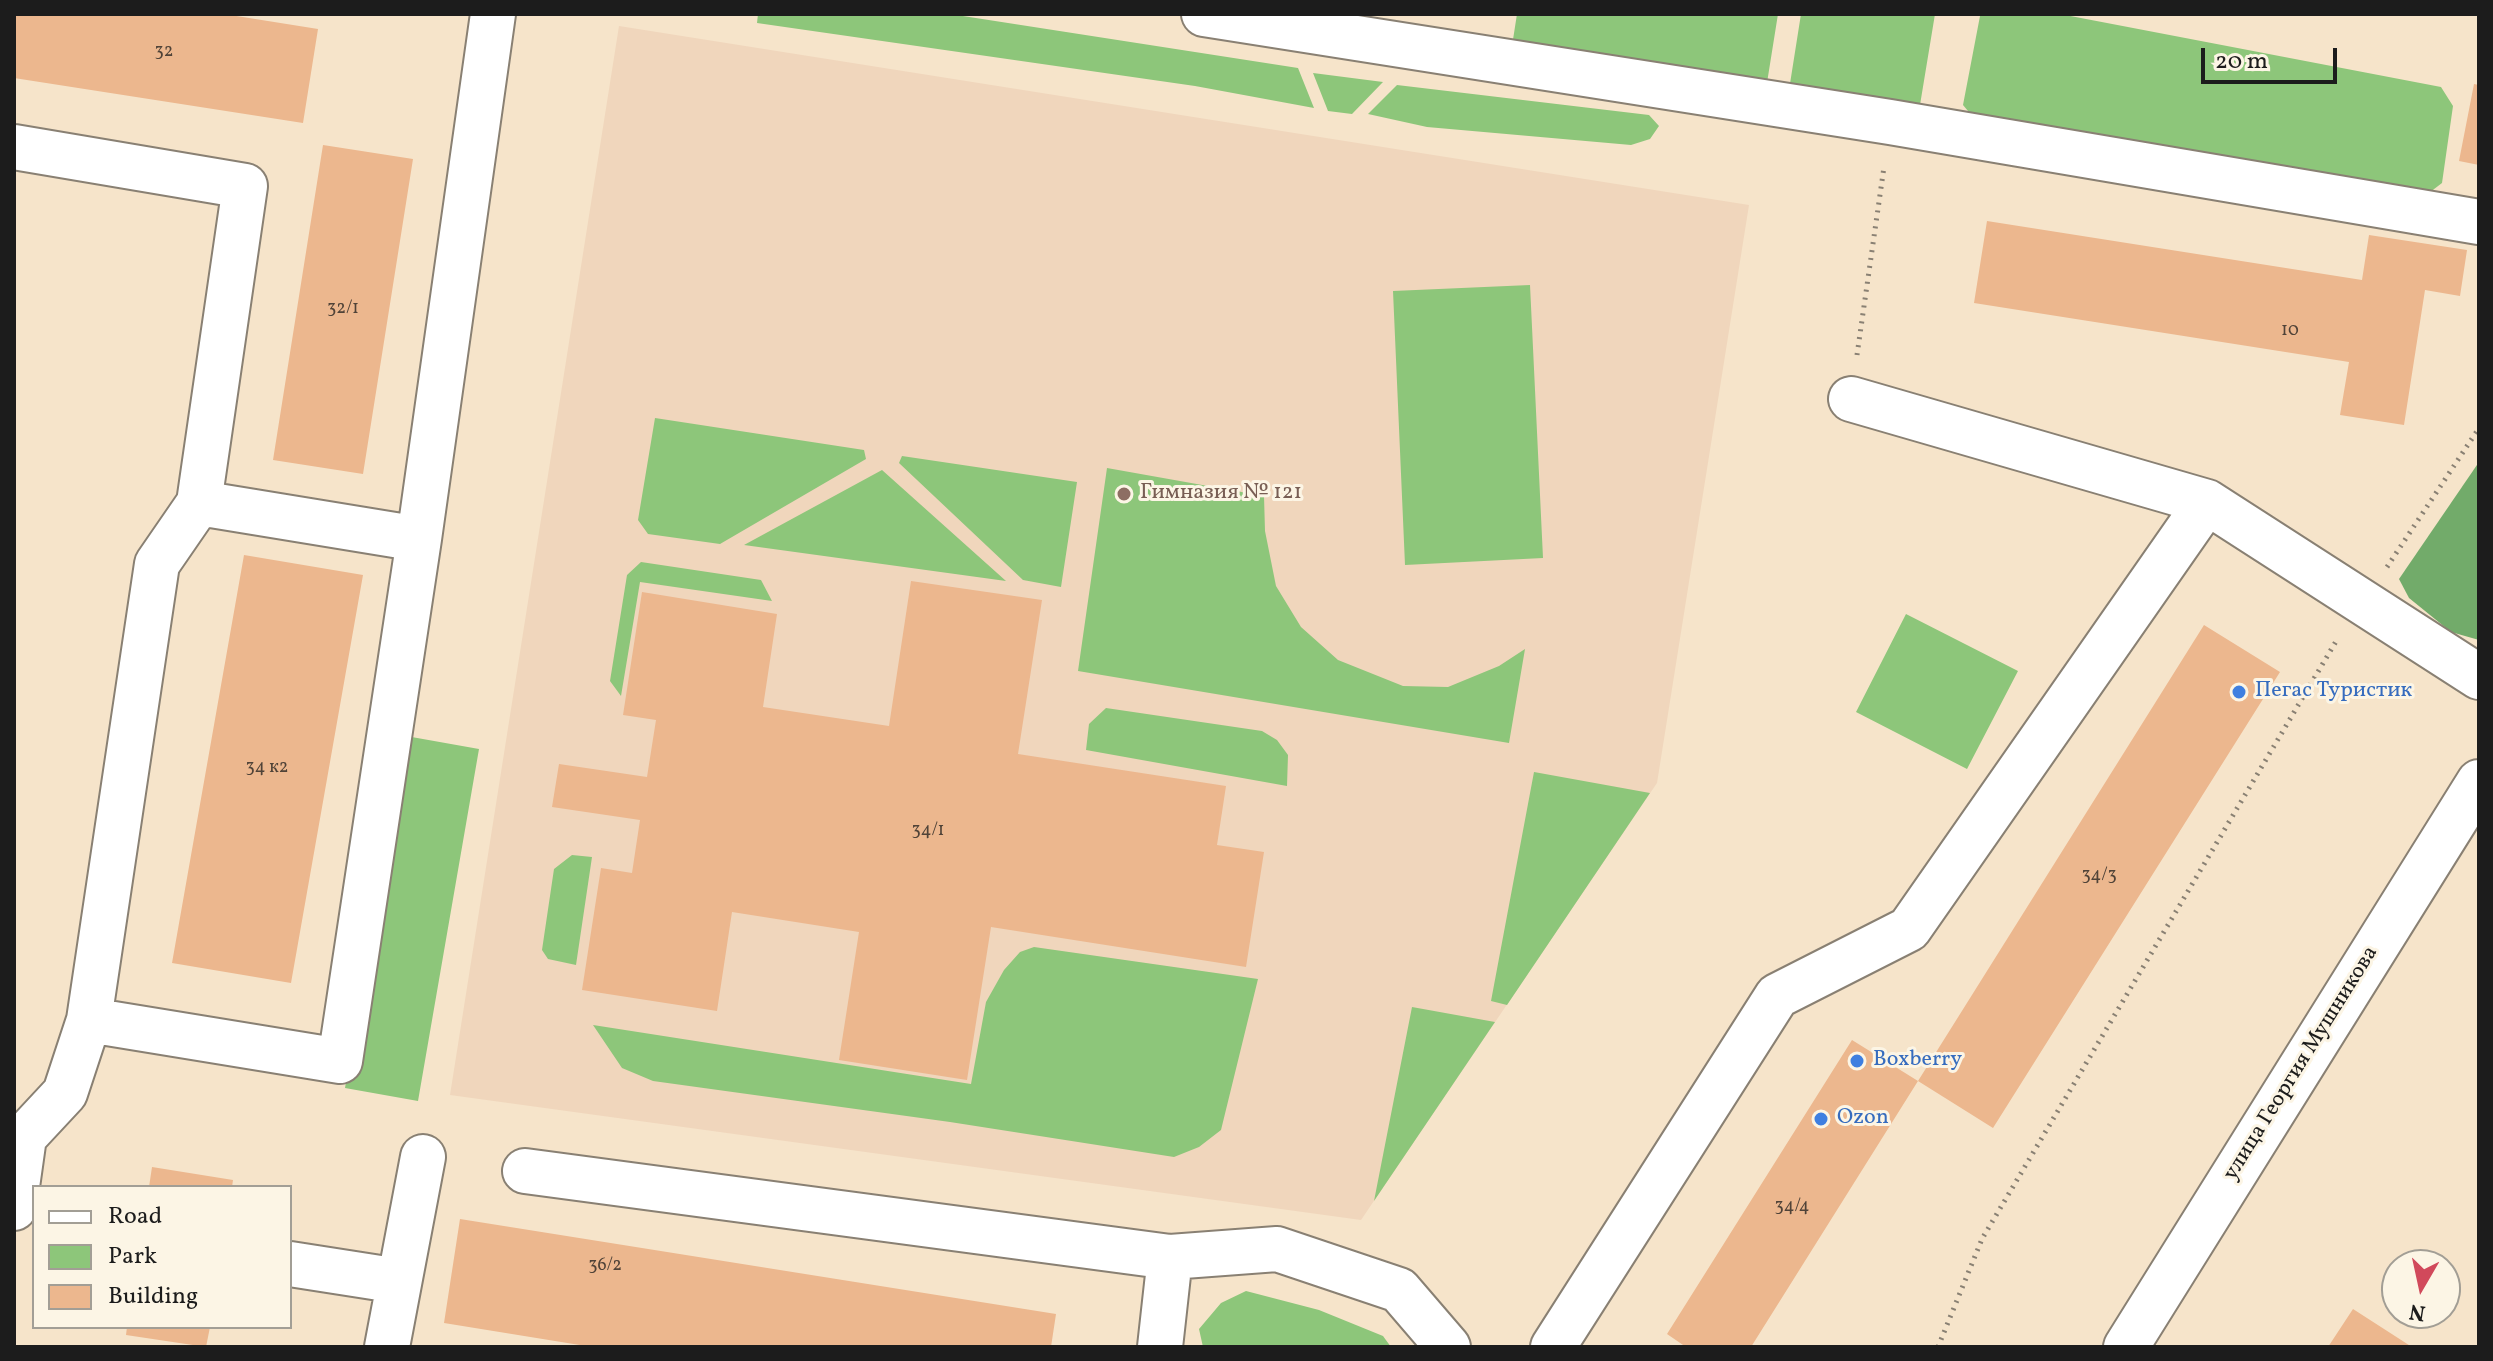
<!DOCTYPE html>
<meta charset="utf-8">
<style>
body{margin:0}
#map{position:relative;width:2493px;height:1361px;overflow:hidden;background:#f6e4ca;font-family:Vollkorn,serif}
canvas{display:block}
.frame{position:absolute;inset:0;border:16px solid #1c1c1c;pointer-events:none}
.legend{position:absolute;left:32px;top:1185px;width:260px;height:144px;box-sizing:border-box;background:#fcf5e5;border:2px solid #a29e95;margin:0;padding:10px 14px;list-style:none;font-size:24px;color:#1c1c1c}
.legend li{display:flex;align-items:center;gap:16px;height:40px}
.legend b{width:40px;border:2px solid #a29e95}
.north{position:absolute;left:2381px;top:1249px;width:80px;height:80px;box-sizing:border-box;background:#fcf5e5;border:2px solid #a29e95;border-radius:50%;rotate:189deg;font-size:22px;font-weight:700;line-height:32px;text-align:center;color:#1c1c1c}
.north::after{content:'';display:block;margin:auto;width:28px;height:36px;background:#d1495b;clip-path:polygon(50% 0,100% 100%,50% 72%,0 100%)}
.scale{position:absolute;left:2201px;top:48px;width:136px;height:36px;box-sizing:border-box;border:4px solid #1c1c1c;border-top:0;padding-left:10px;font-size:24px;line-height:28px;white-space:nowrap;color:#1c1c1c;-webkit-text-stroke:6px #fcf5e5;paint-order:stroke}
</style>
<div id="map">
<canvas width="2493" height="1361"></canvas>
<div class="frame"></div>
<ul class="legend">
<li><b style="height:10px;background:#fff"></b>Road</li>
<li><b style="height:22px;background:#8dc67a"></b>Park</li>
<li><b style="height:22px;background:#ecb78e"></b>Building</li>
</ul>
<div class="north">N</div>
<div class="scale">20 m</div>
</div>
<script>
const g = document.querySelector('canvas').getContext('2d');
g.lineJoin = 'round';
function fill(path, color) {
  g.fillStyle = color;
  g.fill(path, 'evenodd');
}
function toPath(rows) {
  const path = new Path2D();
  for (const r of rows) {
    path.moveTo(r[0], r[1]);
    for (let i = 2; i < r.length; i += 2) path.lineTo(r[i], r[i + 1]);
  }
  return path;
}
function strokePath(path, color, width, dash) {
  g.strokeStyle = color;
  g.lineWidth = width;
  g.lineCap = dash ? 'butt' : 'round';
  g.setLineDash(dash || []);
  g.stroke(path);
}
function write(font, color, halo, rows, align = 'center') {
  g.font = font + ' Vollkorn,serif';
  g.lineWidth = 6;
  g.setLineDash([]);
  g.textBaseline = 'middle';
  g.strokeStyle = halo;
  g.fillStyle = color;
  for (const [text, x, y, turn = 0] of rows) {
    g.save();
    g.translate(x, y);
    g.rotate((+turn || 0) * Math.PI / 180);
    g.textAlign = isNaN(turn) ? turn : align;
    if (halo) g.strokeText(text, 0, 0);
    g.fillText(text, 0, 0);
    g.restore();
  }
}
fill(toPath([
 [619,26,1749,205,1657,783,1361,1220,450,1095]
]), '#f0d6bc');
fill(toPath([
 [758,14,950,14,1298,68,1314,108,1195,86,757,23],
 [1517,14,1778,14,1766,89,1512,46],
 [1801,14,1935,14,1919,111,1789,90],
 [1985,14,2060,14,2441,87,2453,106,2442,183,2421,199,1983,129,1963,105,1980,16],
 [1313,73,1383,82,1352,114,1328,111],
 [1397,85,1649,115,1659,126,1650,139,1631,145,1427,127,1368,114],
 [1530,285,1543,558,1405,565,1393,291],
 [655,418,864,450,866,459,720,544,648,534,638,520],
 [902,456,1077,482,1061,587,1023,580,899,463],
 [1107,468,1264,496,1265,531,1276,586,1301,627,1338,660,1403,686,1448,687,1499,666,1525,649,1509,743,1078,671],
 [882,470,1006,581,744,545],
 [641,562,761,580,772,601,640,582,621,696,610,681,627,575],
 [1906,614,2018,671,1967,769,1856,712],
 [1106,708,1262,731,1277,740,1288,755,1287,786,1086,750,1089,724],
 [406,736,479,749,418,1101,345,1088],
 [1534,772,1650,793,1507,1005,1491,1001],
 [572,855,592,857,576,965,548,959,542,950,554,869],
 [1034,947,1258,979,1221,1130,1199,1147,1174,1157,950,1122,653,1081,622,1068,593,1025,971,1084,986,1002,1004,970,1020,952],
 [1412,1007,1495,1022,1374,1201],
 [1246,1291,1319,1310,1383,1336,1391,1347,1203,1347,1199,1329,1221,1303]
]), '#8dc67a');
fill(toPath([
 [2479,462,2479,640,2451,632,2409,598,2399,579]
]), '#72ab6a');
fill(toPath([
 [14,14,224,14,318,29,303,123,14,78],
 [2474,84,2479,85,2479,165,2459,161],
 [323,145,413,159,363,474,273,460],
 [1987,221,2362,280,2369,235,2467,250,2460,296,2425,290,2404,425,2340,415,2349,362,1974,303],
 [244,555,363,575,291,983,172,963],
 [911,581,1042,600,1018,754,1226,786,1217,845,1264,852,1246,967,991,927,967,1080,839,1060,859,932,732,912,717,1011,582,990,601,868,632,873,640,820,552,807,559,764,647,777,656,720,623,715,642,592,777,614,763,707,889,726],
 [2204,625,2280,672,1993,1128,1918,1081,1751,1347,1686,1347,1667,1334,1852,1040,1918,1081],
 [152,1167,233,1180,232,1187,149,1187],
 [460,1219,1056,1314,1051,1347,592,1347,444,1323],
 [2353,1309,2412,1347,2328,1347],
 [127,1327,210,1327,206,1347,126,1335]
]), '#ecb78e');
const minor = toPath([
 [1204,14,1890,122,2479,222],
 [14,147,245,186,199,503,419,539],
 [1851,399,2207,502,2479,677],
 [89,1020,157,564,199,503],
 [525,1171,1170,1257],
 [14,1208,24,1137,65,1093,89,1020,340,1061,419,539,493,14],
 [290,1264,399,1281],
 [387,1347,423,1157],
 [1160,1347,1170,1257,1277,1249,1399,1290,1448,1347],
 [1553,1347,1777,996,1909,929,2207,502],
 [2126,1347,2479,782]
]);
strokePath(minor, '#898073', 48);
strokePath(toPath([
 [1857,355,1884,167],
 [2387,567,2479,428],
 [1938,1347,1982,1239,2338,638]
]), '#898073', 5, [2, 6]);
strokePath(minor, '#fff', 44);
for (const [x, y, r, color] of [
 [1124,494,8,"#8d6e63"],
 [2239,692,8,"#3f7fe0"],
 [1857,1061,8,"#3f7fe0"],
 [1821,1119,8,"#3f7fe0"]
]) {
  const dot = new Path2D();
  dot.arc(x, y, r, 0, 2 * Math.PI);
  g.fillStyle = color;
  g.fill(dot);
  strokePath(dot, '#fcf5e5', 3);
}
write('18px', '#504338', null, [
 ["32",164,53],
 ["32/1",343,310],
 ["10",2290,332],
 ["34 к2",267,769],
 ["34/1",928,832],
 ["34/3",2099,877],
 ["34/4",1792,1208],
 ["36/2",605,1267]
]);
write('22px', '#785e54', '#fcf5e5', [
 ["Гимназия № 121",1140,494]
], 'left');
write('22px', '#366cbe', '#fcf5e5', [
 ["Пегас Туристик",2255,692],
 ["Boxberry",1873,1061],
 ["Ozon",1837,1119]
], 'left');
write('22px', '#1c1c1c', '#fcf5e5', [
 ["улица Георгия Мушникова",2302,1064,-58]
]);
</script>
